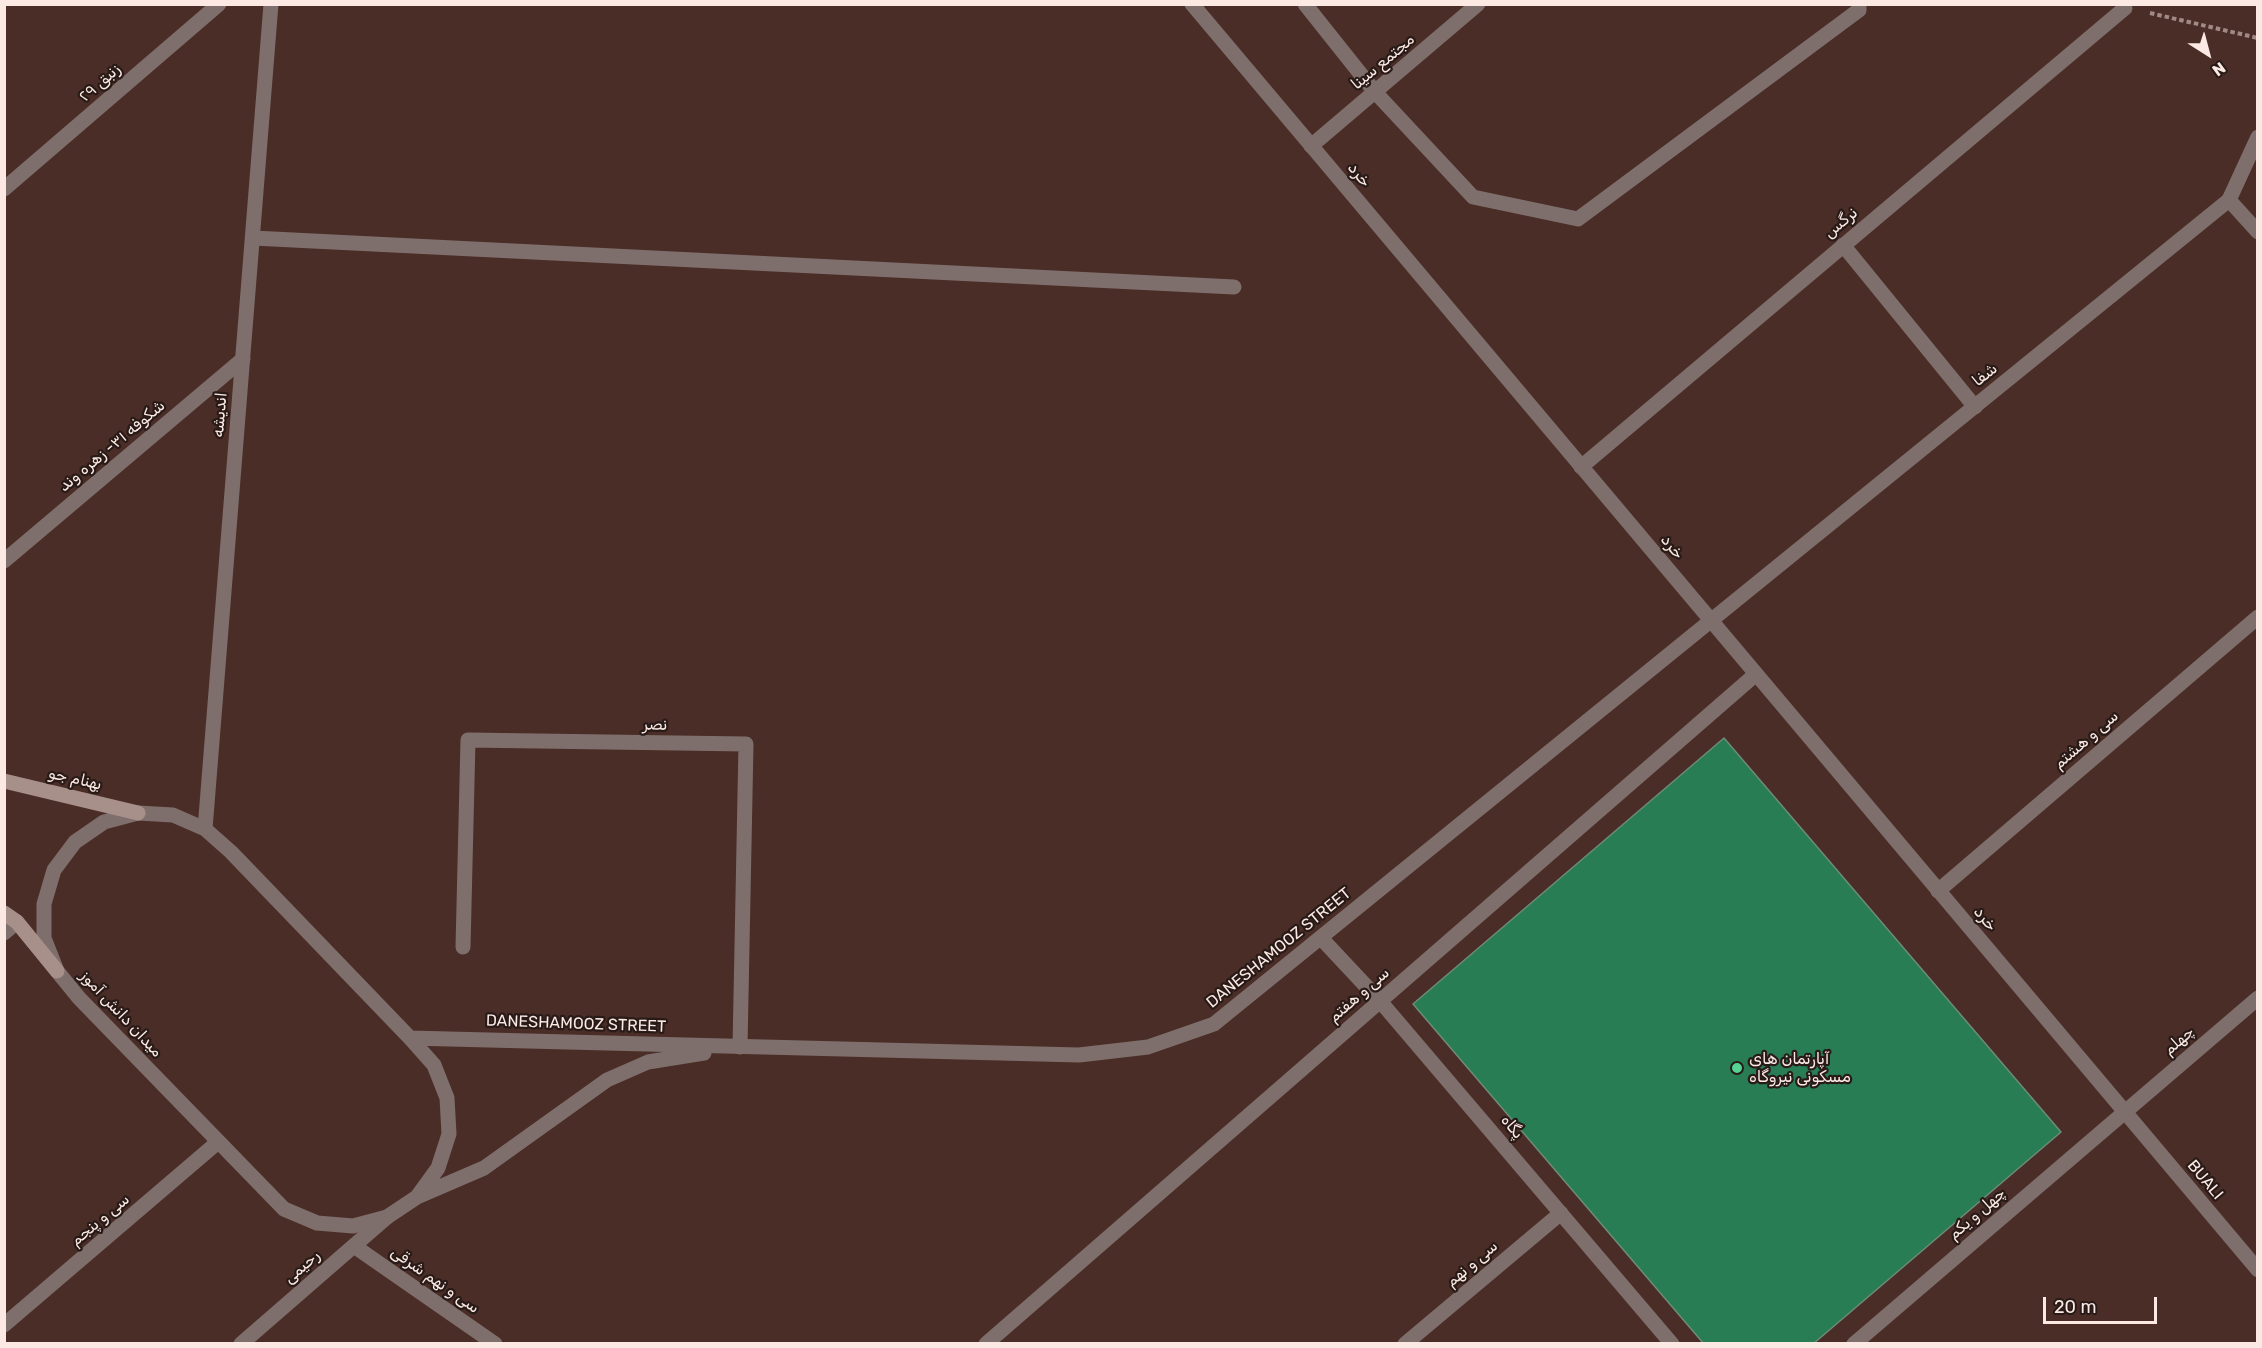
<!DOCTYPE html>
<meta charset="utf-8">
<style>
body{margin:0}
#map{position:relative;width:2262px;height:1348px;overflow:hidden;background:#4a2d27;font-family:Rubik,sans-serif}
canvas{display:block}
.frame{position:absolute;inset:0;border:6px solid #fce9e4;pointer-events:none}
.north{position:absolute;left:2178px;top:24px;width:60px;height:60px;-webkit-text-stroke:4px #271a17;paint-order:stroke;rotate:144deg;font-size:16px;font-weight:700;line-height:24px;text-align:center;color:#fce9e4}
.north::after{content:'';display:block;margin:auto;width:21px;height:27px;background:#fce9e4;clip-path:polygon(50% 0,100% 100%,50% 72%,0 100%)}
.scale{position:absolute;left:2043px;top:1297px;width:114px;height:27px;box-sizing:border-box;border:3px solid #fce9e4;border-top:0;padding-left:8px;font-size:18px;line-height:21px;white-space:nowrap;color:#fce9e4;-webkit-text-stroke:4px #271a17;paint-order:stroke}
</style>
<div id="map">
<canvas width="2262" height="1348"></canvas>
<div class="frame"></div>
<div class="north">N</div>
<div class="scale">20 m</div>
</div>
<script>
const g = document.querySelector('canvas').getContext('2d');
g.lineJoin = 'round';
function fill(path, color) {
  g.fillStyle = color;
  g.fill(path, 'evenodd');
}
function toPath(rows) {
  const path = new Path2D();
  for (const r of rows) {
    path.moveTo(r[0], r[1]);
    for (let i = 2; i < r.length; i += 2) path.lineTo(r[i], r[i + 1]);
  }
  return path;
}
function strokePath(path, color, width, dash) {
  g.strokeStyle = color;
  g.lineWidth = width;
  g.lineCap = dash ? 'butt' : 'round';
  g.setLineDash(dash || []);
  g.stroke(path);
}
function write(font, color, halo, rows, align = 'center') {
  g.font = font + ' Rubik,"Noto Sans Arabic",sans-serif';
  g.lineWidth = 4.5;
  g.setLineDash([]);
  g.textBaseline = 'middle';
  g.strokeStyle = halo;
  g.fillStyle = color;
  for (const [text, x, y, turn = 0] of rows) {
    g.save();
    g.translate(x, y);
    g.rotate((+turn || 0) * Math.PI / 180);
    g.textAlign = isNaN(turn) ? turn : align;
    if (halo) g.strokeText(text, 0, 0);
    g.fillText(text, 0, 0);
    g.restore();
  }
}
const building = toPath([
 [1724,738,2061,1132,1813,1344,1704,1344,1413,1004,1724,738]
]);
fill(building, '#287d55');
strokePath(building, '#6d8c79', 1.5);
strokePath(toPath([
 [2150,13,2258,38]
]), '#a28a84', 4, [4.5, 3]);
strokePath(toPath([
 [1305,4,1375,92,1473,197,1578,219,1859,10,1859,4],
 [1311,146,1478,4],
 [4,189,219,4],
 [2229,200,2258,232],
 [253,238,1234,287],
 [1843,245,1975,407],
 [1581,467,2125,8],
 [4,561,243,359],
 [1938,891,2258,617],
 [4,933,17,922],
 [1321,938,1380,1001,1672,1344],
 [463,947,468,740,746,744,740,1047],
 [354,1246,495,1344],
 [4,1325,218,1142],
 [241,1344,387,1217],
 [986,1344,1756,674],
 [1405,1344,1561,1213],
 [1854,1344,2258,998]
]), '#7f6f6c', 15);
strokePath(toPath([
 [1192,4,2258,1270],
 [138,813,173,815,205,829,231,852,410,1038,434,1065,447,1098,449,1134,438,1168,417,1197,387,1217,353,1226,317,1223,284,1209,79,998,57,971,44,938,44,904,54,870,75,842,104,822,138,813],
 [205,829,271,4],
 [410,1038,1079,1055,1148,1047,1214,1024,2229,200,2258,137],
 [419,1196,484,1168,607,1080,648,1062,704,1053]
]), '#7f6f6c', 15);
strokePath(toPath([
 [4,781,138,813],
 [4,913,17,922,57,971]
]), '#a78f8a', 15);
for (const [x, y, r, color] of [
 [1737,1068,6,"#55d395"]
]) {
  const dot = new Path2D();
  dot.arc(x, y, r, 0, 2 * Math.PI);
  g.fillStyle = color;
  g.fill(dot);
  strokePath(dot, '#271a17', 2);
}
write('16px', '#fce9e4', '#271a17', [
 ["مجتمع سینا",1383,62,-40],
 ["زنبق ۲۹",100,83,-41],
 ["خرد",1359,175,50],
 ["نرگس",1841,223,-40],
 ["شفا",1985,375,-39],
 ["اندیشه",220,415,-85],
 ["شکوفه ۳۱- زهره وند",112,446,-40],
 ["خرد",1672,547,50],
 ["نصر",655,725,1],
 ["سی و هشتم",2086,740,-41],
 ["بهنام جو",75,779,13],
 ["خرد",1985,919,50],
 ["DANESHAMOOZ STREET",1279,948,-39],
 ["سی و هفتم",1359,995,-41],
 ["میدان دانش آموز",121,1014,47],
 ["DANESHAMOOZ STREET",576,1024,2],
 ["چهلم",2179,1041,-41],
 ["پگاه",1512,1127,50],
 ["BUALI",2205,1180,50],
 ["چهل و یکم",1977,1214,-41],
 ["سی و پنجم",100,1220,-40],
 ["سی و نهم",1472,1264,-40],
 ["رحیمی",302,1267,-41],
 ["سی و نهم شرقی",435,1280,35]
]);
write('16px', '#fce9e4', '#271a17', [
 ["آپارتمان های",1749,1059],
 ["مسکونی نیروگاه",1749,1077]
], 'left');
</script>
